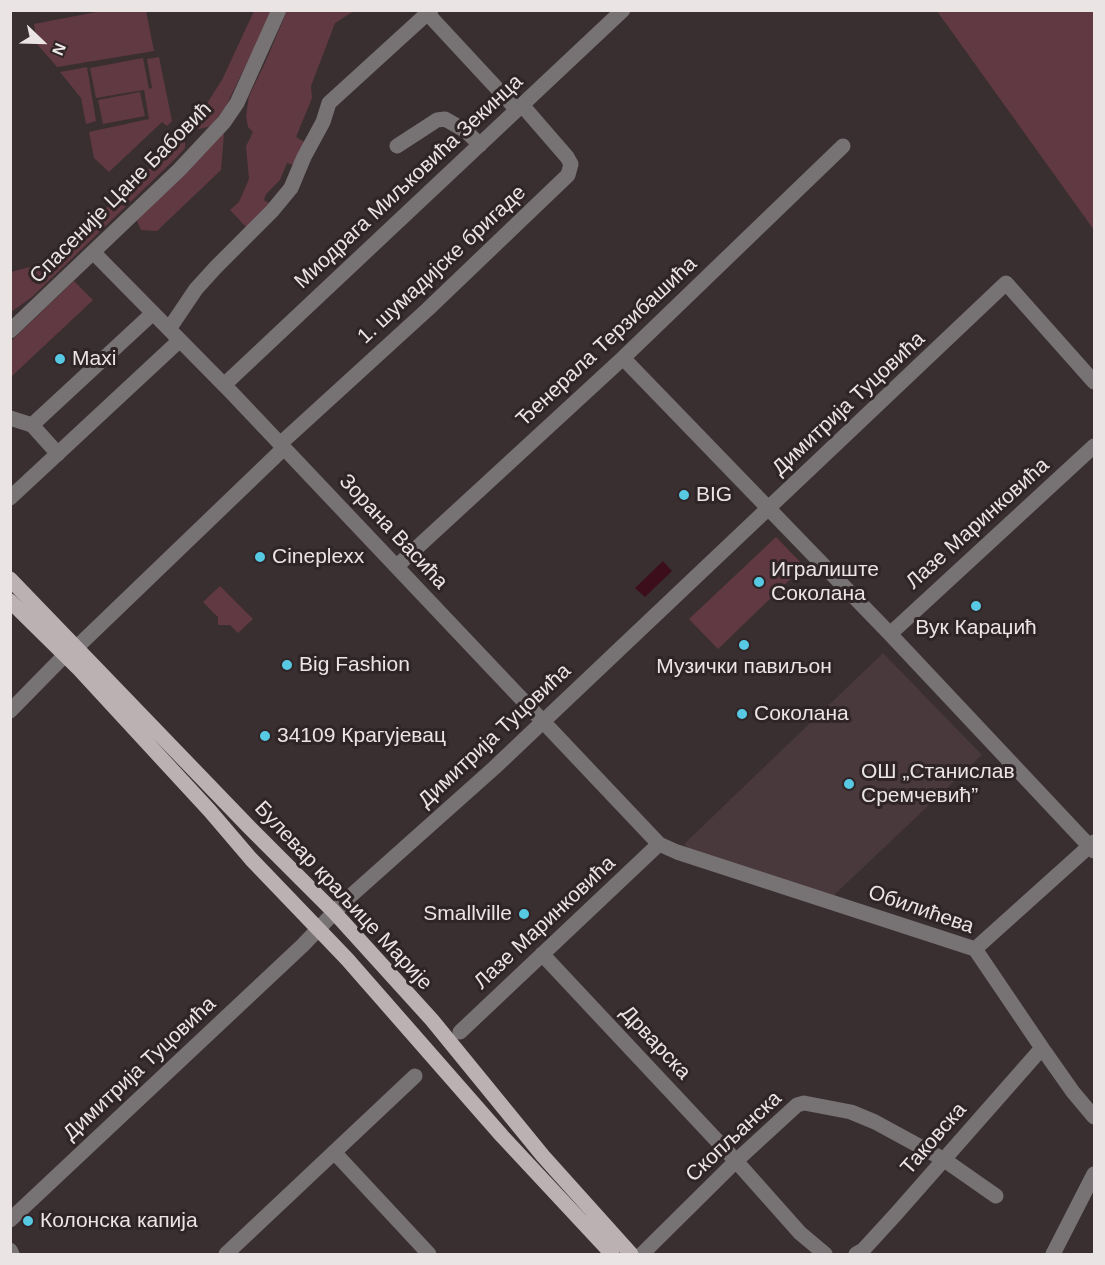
<!DOCTYPE html>
<meta charset="utf-8">
<style>
body{margin:0}
#map{position:relative;width:1105px;height:1265px;overflow:hidden;background:#392f31;font-family:Helvetica,sans-serif}
canvas{display:block}
.frame{position:absolute;inset:0;border:12px solid #ebe4e5;pointer-events:none}
.north{position:absolute;left:12px;top:12px;width:60px;height:60px;-webkit-text-stroke:4px #2f2527;paint-order:stroke;rotate:113deg;font-size:16px;font-weight:700;line-height:24px;text-align:center;color:#ebe4e5}
.north::after{content:'';display:block;margin:auto;width:21px;height:27px;background:#ebe4e5;clip-path:polygon(50% 0,100% 100%,50% 72%,0 100%)}
</style>
<div id="map">
<canvas width="1105" height="1265"></canvas>
<div class="frame"></div>
<div class="north">N</div>
</div>
<script>
const g = document.querySelector('canvas').getContext('2d');
g.lineJoin = 'round';
function fill(path, color) {
  g.fillStyle = color;
  g.fill(path, 'evenodd');
}
function toPath(rows) {
  const path = new Path2D();
  for (const r of rows) {
    path.moveTo(r[0], r[1]);
    for (let i = 2; i < r.length; i += 2) path.lineTo(r[i], r[i + 1]);
  }
  return path;
}
function strokePath(path, color, width, dash) {
  g.strokeStyle = color;
  g.lineWidth = width;
  g.lineCap = dash ? 'butt' : 'round';
  g.setLineDash(dash || []);
  g.stroke(path);
}
function write(font, color, halo, rows, align = 'center') {
  g.font = font + ' Helvetica,sans-serif';
  g.lineWidth = 6;
  g.setLineDash([]);
  g.textBaseline = 'middle';
  g.strokeStyle = halo;
  g.fillStyle = color;
  for (const [text, x, y, turn = 0] of rows) {
    g.save();
    g.translate(x, y);
    g.rotate((+turn || 0) * Math.PI / 180);
    g.textAlign = isNaN(turn) ? turn : align;
    if (halo) g.strokeText(text, 0, 0);
    g.fillText(text, 0, 0);
    g.restore();
  }
}
fill(toPath([
 [883,653,982,755,833,896,690,850,684,844]
]), '#49383c');
fill(toPath([
 [107,10,146,11,154,51,57,67,37,44,34,24],
 [254,11,272,11,226,106,211,126,199,129,195,127,195,122,222,80],
 [287,11,354,11,335,23,311,86,312,98,296,137,306,143,296,166,287,163,280,180,266,194,264,200,272,205,247,228,230,210,239,202,249,179,246,146,253,132,248,127,246,116,249,96,265,63],
 [937,11,1094,11,1094,230],
 [159,57,172,121,167,126,162,122,109,172,94,158,89,132,149,119,144,90,152,88,147,59],
 [143,58,149,89,96,98,90,68],
 [87,67,96,121,86,124,81,98,60,72],
 [140,92,145,116,103,124,98,100],
 [181,134,185,140,185,148,177,157,32,297,11,312,11,272,33,266,57,253,172,148,176,135],
 [222,134,224,134,221,170,157,231,141,230,137,221,141,215],
 [74,281,93,300,11,377,11,341],
 [776,537,804,566,718,649,689,619],
 [220,586,253,619,238,633,230,625,218,625,218,617,203,602]
]), '#613942');
fill(toPath([
 [663,561,672,571,645,597,635,588]
]), '#3c0e1c');
strokePath(toPath([
 [428,14,517,110],
 [397,146,437,120,445,119,466,131,480,145],
 [93,252,231,392,659,844,677,852,975,949,1042,1048,1073,1092,1094,1117],
 [169,329,196,289,216,267,272,211,291,188,304,157,323,122,329,103,431,10],
 [10,331,179,170,224,122,237,103,279,10],
 [623,358,890,634,1094,851],
 [224,385,623,10],
 [10,418,32,425,153,313],
 [32,425,58,454],
 [280,444,428,309,568,175,571,164,567,157,522,105],
 [10,498,180,340],
 [397,566,623,358,843,146],
 [890,634,1094,446],
 [77,647,284,448],
 [10,711,65,655],
 [975,949,1094,842],
 [542,954,736,1161,800,1233,825,1254],
 [460,1032,659,844],
 [334,1152,429,1254],
 [10,1220,303,945,346,900,494,768,1006,283,1094,382],
 [10,1250,12,1254],
 [226,1254,415,1076],
 [642,1254,736,1161,797,1105,804,1103,851,1112,875,1122,943,1159,996,1196],
 [856,1254,863,1250,896,1214,1042,1048],
 [1053,1254,1094,1174]
]), '#777273', 15);
strokePath(toPath([
 [10,579,250,828,334,912,432,1020,543,1156,631,1254],
 [10,601,79,669,210,811,251,859,347,959,502,1136,612,1254]
]), '#bbb1b3', 15);
for (const [x, y, r, color] of [
 [60,359,6,"#57c9e3"],
 [684,495,6,"#57c9e3"],
 [260,557,6,"#57c9e3"],
 [759,582,6,"#57c9e3"],
 [976,606,6,"#57c9e3"],
 [744,645,6,"#57c9e3"],
 [287,665,6,"#57c9e3"],
 [742,714,6,"#57c9e3"],
 [265,736,6,"#57c9e3"],
 [849,784,6,"#57c9e3"],
 [524,914,6,"#57c9e3"],
 [28,1221,6,"#57c9e3"]
]) {
  const dot = new Path2D();
  dot.arc(x, y, r, 0, 2 * Math.PI);
  g.fillStyle = color;
  g.fill(dot);
  strokePath(dot, '#2f2527', 2);
}
write('21px', '#ebe4e5', '#2f2527', [
 ["Миодрага Миљковића Зекинца",409,182,-43],
 ["Спасеније Цане Бабовић",121,193,-45],
 ["1. шумадијске бригаде",442,265,-43],
 ["Ђенерала Терзибашића",607,342,-43],
 ["Димитрија Туцовића",849,404,-43],
 ["Лазе Маринковића",978,524,-42],
 ["Зорана Васића",393,532,47],
 ["Димитрија Туцовића",495,736,-43],
 ["Булевар краљице Марије",343,896,47],
 ["Обилићева",921,910,19],
 ["Лазе Маринковића",545,923,-43],
 ["Дрварска",655,1043,47],
 ["Димитрија Туцовића",140,1069,-43],
 ["Скопљанска",734,1137,-43],
 ["Таковска",934,1139,-49]
]);
write('21px', '#ebe4e5', '#2f2527', [
 ["Maxi",72,359],
 ["BIG",696,495],
 ["Cineplexx",272,557],
 ["Игралиште",771,570],
 ["Соколана",771,594],
 ["Вук Караџић",976,628,"center"],
 ["Big Fashion",299,665],
 ["Музички павиљон",744,667,"center"],
 ["Соколана",754,714],
 ["34109 Крагујевац",277,736],
 ["ОШ „Станислав",861,772],
 ["Сремчевић”",861,796],
 ["Smallville",512,914,"right"],
 ["Колонска капија",40,1221]
], 'left');
</script>
